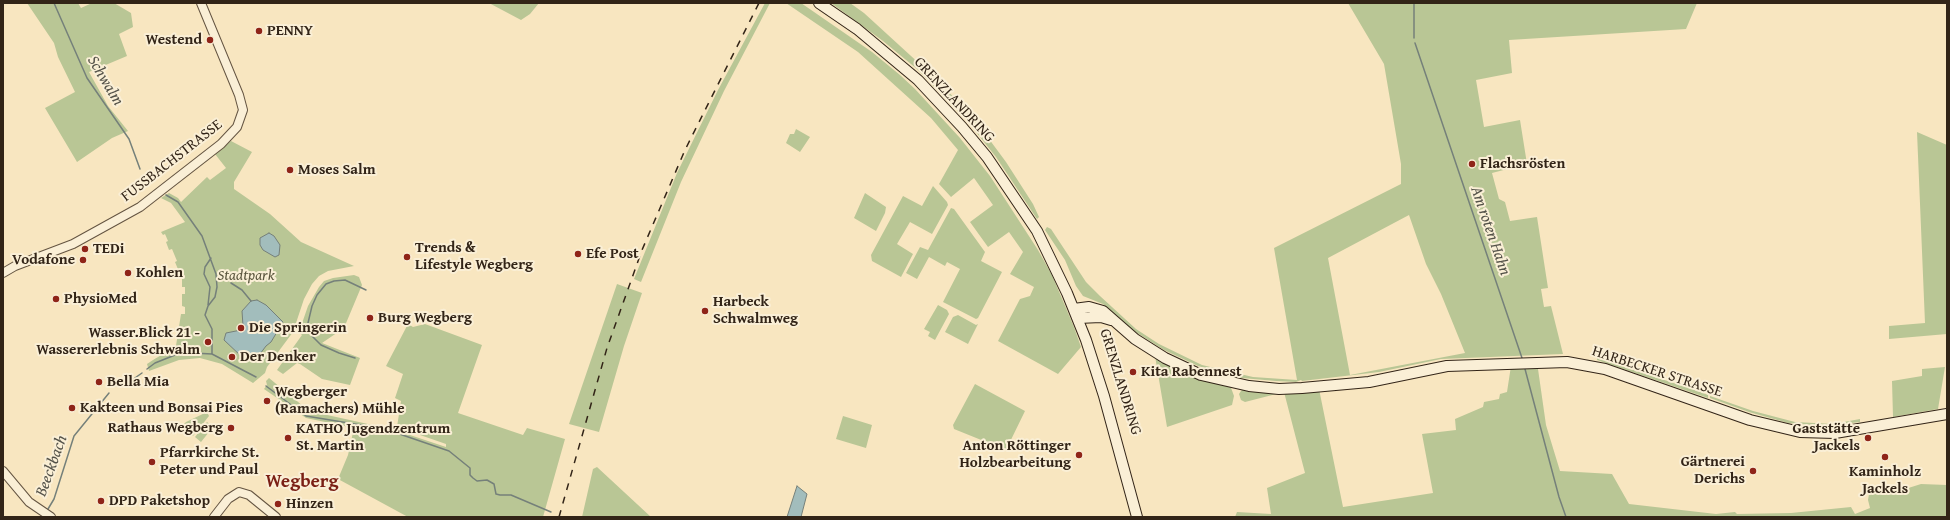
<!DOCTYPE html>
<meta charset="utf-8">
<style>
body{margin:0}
#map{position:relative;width:1950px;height:520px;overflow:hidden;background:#f8e6c0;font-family:"Gentium Book Plus",serif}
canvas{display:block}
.frame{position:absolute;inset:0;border:4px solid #322417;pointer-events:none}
</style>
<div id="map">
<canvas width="1950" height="520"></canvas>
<div class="frame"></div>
</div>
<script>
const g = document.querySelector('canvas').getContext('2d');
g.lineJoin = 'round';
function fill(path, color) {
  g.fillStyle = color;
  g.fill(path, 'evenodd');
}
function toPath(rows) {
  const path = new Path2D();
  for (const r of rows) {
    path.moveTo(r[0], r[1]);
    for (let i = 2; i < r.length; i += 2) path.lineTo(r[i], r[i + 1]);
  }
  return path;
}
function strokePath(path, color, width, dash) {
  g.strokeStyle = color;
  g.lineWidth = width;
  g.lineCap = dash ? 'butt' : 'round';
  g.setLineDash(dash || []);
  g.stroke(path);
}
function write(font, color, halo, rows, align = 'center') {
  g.font = font + ' "Gentium Book Plus",serif';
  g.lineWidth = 4;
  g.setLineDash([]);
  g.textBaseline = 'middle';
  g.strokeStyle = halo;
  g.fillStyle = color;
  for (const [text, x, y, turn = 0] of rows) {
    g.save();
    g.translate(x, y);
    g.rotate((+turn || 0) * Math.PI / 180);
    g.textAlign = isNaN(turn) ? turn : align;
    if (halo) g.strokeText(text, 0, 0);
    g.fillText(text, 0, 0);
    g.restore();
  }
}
fill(toPath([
 [27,3,78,3,81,8,92,3,114,3,131,13,133,27,119,34,127,56,89,72,108,106,128,131,112,138,77,162,45,108,75,92,58,57,54,43],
 [489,3,539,3,530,14,521,20],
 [765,3,770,3,724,91,681,182,641,282,634,279,677,173,718,90],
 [786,3,801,3,872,52,900,75,915,89,960,138,990,176,1038,250,1052,275,1074,327,1081,347,1058,374,998,341,1020,299,1030,296,1034,287,1010,274,1023,252,1009,232,988,247,970,222,993,205,974,178,951,197,939,184,958,150,931,118,858,52],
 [831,3,850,3,864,13,934,77,972,116,1006,162,1033,204,1039,217,1037,219,996,157,968,122,944,97,917,69,883,41],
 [1348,3,1697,3,1686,29,1509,40,1512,73,1476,80,1484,127,1520,120,1527,164,1492,173,1499,199,1505,202,1510,221,1537,217,1548,288,1541,289,1544,307,1551,306,1563,354,1441,359,1379,372,1302,381,1301,380,1296,382,1276,381,1242,378,1198,366,1164,350,1134,331,1103,304,1083,296,1076,286,1065,260,1045,230,1047,227,1051,229,1086,282,1100,296,1136,329,1159,344,1202,365,1227,371,1253,377,1297,380,1274,248,1401,184,1401,164,1384,64],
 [1409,215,1426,264,1441,294,1465,353,1350,375,1328,258],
 [796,129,810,137,800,152,786,143,790,134,794,134],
 [1917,132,1947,145,1947,334,1889,339,1889,326,1925,323],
 [231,141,252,152,234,182,234,189,270,214,301,242,354,266,328,271,319,276,312,284,304,299,293,332,267,367,265,373,253,383,222,364,200,358,179,360,149,371,147,364,153,360,163,354,170,354,175,352,181,314,185,314,185,307,182,306,182,294,185,294,185,287,182,287,182,279,175,262,177,261,172,249,169,250,166,242,168,241,165,234,163,235,161,232,185,222,171,203,161,198,169,193,178,198,181,202,207,177,210,180,226,168,215,154],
 [933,186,947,202,948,205,932,234,910,222,897,244,913,254,901,277,872,261,871,255,903,196,922,206],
 [865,193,886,207,885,213,876,231,854,218],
 [951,208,954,209,985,252,981,261,1002,272,978,318,976,319,943,302,960,269,947,262,945,266,929,257,917,279,906,273,920,247,928,250],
 [354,275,359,277,362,285,344,328,322,343,360,358,350,385,322,379,300,364,297,363,283,374,277,370,302,335,299,332,308,306,319,287,324,281,333,278],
 [617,284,642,293,624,346,599,432,569,424],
 [938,305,947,310,949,314,935,340,928,336,930,332,924,329],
 [958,315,976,325,978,324,968,344,945,332,953,317],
 [408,324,413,327,425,324,482,345,458,413,523,435,527,428,565,439,543,517,408,517,338,479,348,455,354,428,306,418,264,389,267,385,266,381,269,378,309,411,395,430,446,447,446,444,397,427,401,401,395,398,403,374,386,366],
 [1155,356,1230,385,1234,396,1232,405,1167,427],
 [1597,358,1695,390,1708,395,1708,398,1597,360],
 [1537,362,1546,425,1560,471,1612,474,1629,504,1716,514,1735,512,1737,514,1791,513,1851,507,1855,514,1870,508,1868,500,1869,494,1902,490,1921,484,1947,485,1947,517,1235,517,1237,512,1271,514,1267,488,1305,473,1284,392,1245,402,1241,400,1239,394,1241,391,1244,388,1319,389,1343,507,1433,493,1422,434,1456,430,1455,419,1483,407,1484,402,1499,399,1500,394,1507,392,1511,366],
 [1945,367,1938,409,1893,417,1892,381,1922,376,1922,369],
 [975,384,1025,411,1006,450,954,429,953,425],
 [1710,396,1753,411,1795,422,1833,424,1860,419,1860,422,1823,426,1788,423,1749,412,1710,398],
 [207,412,209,416,193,436,181,427,186,422],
 [843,416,872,425,866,448,836,439],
 [207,422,213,427,201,442,195,437],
 [597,467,651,517,582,517,593,469]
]), '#b9c695');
const water = toPath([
 [269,233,274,236,280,245,279,255,275,257,263,250,260,245,260,238,269,233],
 [257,300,266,305,283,322,271,342,266,346,254,362,242,357,224,340,226,333,241,330,243,326,242,311,251,301,257,300],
 [797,486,807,494,801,517,787,517,797,486]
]);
fill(water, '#a2bdbc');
strokePath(water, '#75807a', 1);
strokePath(toPath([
 [54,3,87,78,129,139,140,169],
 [1414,3,1414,38],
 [1415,43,1522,358],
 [166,195,178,202,202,236,216,274,217,287,215,297,208,306,205,315,212,329,212,354,256,377],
 [231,283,242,290,251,301],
 [208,305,210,287,204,274,205,267,211,258],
 [355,358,339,353,321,345,311,335,308,323,312,306,317,295,326,284,334,281,345,280,366,290],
 [147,369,155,363,175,355,193,353,212,354],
 [1525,369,1559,497,1566,517],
 [115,386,132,380,142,373],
 [266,386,306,416,385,429,449,451,470,468,470,475,473,478,477,481,487,480,494,484,496,494,500,495,511,495,551,512],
 [48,509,54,499,74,436,109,393]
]), '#75807a', 1.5);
const tertiary = toPath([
 [3,273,15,266,73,244,140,207,221,144,237,127,243,110,239,95,201,3],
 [3,471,29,502,51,517],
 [214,517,228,499,239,492,249,495,276,517]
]);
const secondary = toPath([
 [819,3,857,29,918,80,962,127,987,157,1037,231,1067,293,1086,340,1104,396,1137,517],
 [1074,309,1089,307,1103,311,1135,339,1165,358,1201,375,1249,386,1279,389,1302,388,1369,382,1447,366,1567,362,1605,369,1750,420,1800,432,1835,433,1947,414],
 [1078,318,1101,317,1111,320]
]);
strokePath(tertiary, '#645441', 10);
strokePath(secondary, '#322417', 12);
strokePath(tertiary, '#faefd6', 8);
strokePath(secondary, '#faefd6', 10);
strokePath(toPath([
 [559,517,607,348,642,250,685,150,759,3]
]), '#322417', 1.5, [7, 7]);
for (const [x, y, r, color] of [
 [259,31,4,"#8f2418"],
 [210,40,4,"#8f2418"],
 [1472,164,4,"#8f2418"],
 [290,170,4,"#8f2418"],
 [85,249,4,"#8f2418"],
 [578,254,4,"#8f2418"],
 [407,257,4,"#8f2418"],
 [83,260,4,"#8f2418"],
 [128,273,4,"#8f2418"],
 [56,299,4,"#8f2418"],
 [705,311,4,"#8f2418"],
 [370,318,4,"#8f2418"],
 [241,328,4,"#8f2418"],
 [208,342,4,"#8f2418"],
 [232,357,4,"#8f2418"],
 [1133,372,4,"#8f2418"],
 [99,382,4,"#8f2418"],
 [267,401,4,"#8f2418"],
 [72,408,4,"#8f2418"],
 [231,428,4,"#8f2418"],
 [288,438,4,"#8f2418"],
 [1868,438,4,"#8f2418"],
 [1079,455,4,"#8f2418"],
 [1885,457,4,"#8f2418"],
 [152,462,4,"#8f2418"],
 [1753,471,4,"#8f2418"],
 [101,501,4,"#8f2418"],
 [278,504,4,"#8f2418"]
]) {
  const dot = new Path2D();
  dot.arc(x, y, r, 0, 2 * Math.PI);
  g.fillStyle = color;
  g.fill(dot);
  strokePath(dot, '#faefd6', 1.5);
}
write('bold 15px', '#322417', '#faefd6', [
 ["PENNY",267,31],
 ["Westend",202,40,"right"],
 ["Flachsrösten",1480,164],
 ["Moses Salm",298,170],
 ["Trends &",415,248],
 ["Lifestyle Wegberg",415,265],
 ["TEDi",93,249],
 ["Efe Post",586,254],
 ["Vodafone",75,260,"right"],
 ["Kohlen",136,273],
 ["PhysioMed",64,299],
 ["Harbeck",713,302],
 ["Schwalmweg",713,319],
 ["Burg Wegberg",378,318],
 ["Die Springerin",249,328],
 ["Wasser.Blick 21 -",200,333,"right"],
 ["Wassererlebnis Schwalm",200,350,"right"],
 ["Der Denker",240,357],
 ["Kita Rabennest",1141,372],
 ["Bella Mia",107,382],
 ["Wegberger",275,392],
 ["(Ramachers) Mühle",275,409],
 ["Kakteen und Bonsai Pies",80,408],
 ["Rathaus Wegberg",223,428,"right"],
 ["KATHO Jugendzentrum",296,429],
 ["St. Martin",296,446],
 ["Gaststätte",1860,429,"right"],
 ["Jackels",1860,446,"right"],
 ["Anton Röttinger",1071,446,"right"],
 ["Holzbearbeitung",1071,463,"right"],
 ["Pfarrkirche St.",160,453],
 ["Peter und Paul",160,470],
 ["Gärtnerei",1745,462,"right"],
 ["Derichs",1745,479,"right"],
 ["Kaminholz",1885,472,"center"],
 ["Jackels",1885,489,"center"],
 ["DPD Paketshop",109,501],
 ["Hinzen",286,504]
], 'left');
write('15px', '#322417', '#faefd6', [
 ["GRENZLANDRING",954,100,47],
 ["FUSSBACHSTRASSE",172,161,-38],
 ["HARBECKER STRASSE",1657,372,18],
 ["GRENZLANDRING",1120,382,73]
]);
write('italic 15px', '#5a553d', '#faefd6', [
 ["Stadtpark",246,276]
]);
write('italic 16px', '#545249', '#faefd6', [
 ["Schwalm",105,81,59],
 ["Am roten Hahn",1490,231,71],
 ["Beeckbach",52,466,-70]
]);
write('bold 19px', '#7a1f14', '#faefd6', [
 ["Wegberg",302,482]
]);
</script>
